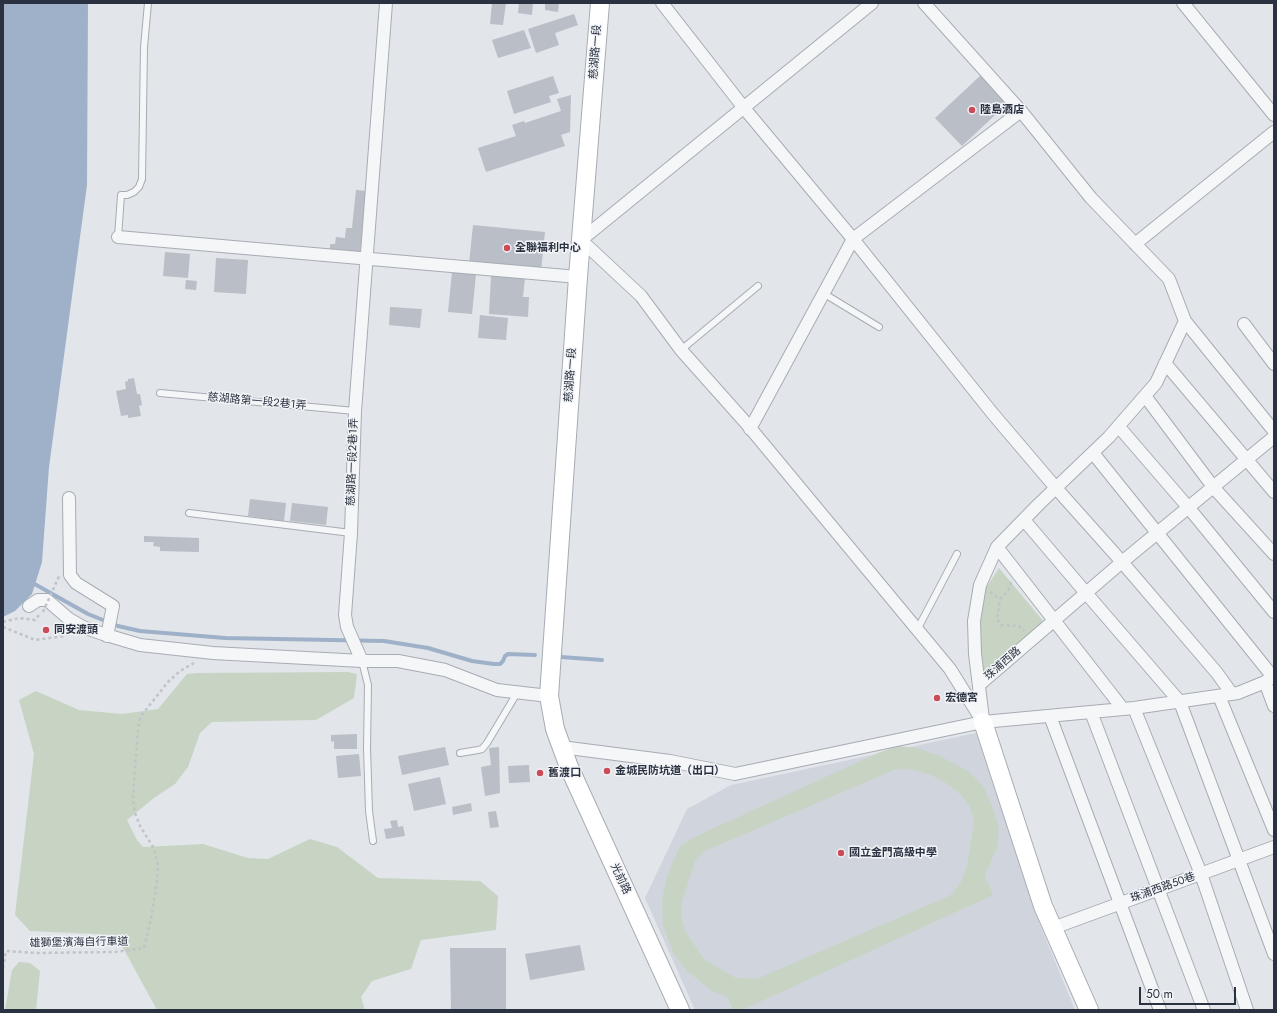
<!DOCTYPE html>
<meta charset="utf-8">
<style>
body{margin:0}
#map{position:relative;width:1277px;height:1013px;overflow:hidden;background:#e2e5ea;font-family:Jost,sans-serif}
canvas{display:block}
.frame{position:absolute;inset:0;border:4px solid #2a3241;pointer-events:none}
.scale{position:absolute;left:1139px;top:987px;width:97px;height:18px;box-sizing:border-box;border:2px solid #2a3241;border-top:0;padding-left:5px;font-size:12px;line-height:14px;white-space:nowrap;color:#2a3241;-webkit-text-stroke:3px #f2f4f7;paint-order:stroke}
</style>
<div id="map">
<canvas width="1277" height="1013"></canvas>
<div class="frame"></div>
<div class="scale">50 m</div>
</div>
<script>
const g = document.querySelector('canvas').getContext('2d');
g.lineJoin = 'round';
function fill(path, color) {
  g.fillStyle = color;
  g.fill(path, 'evenodd');
}
function toPath(rows) {
  const path = new Path2D();
  for (const r of rows) {
    path.moveTo(r[0], r[1]);
    for (let i = 2; i < r.length; i += 2) path.lineTo(r[i], r[i + 1]);
  }
  return path;
}
function strokePath(path, color, width, dash) {
  g.strokeStyle = color;
  g.lineWidth = width;
  g.lineCap = dash ? 'butt' : 'round';
  g.setLineDash(dash || []);
  g.stroke(path);
}
function write(font, color, halo, rows, align = 'center') {
  g.font = font + ' Jost,"Noto Sans TC",sans-serif';
  g.lineWidth = 3;
  g.setLineDash([]);
  g.textBaseline = 'middle';
  g.strokeStyle = halo;
  g.fillStyle = color;
  for (const [text, x, y, turn = 0] of rows) {
    g.save();
    g.translate(x, y);
    g.rotate((+turn || 0) * Math.PI / 180);
    g.textAlign = isNaN(turn) ? turn : align;
    if (halo) g.strokeText(text, 0, 0);
    g.fillText(text, 0, 0);
    g.restore();
  }
}
fill(toPath([
 [976,733,1036,915,1075,1010,695,1010,645,898,687,809,731,785]
]), '#d0d4dc');
fill(toPath([
 [999,568,1044,622,983,675,981,654,980,627,984,591],
 [348,672,357,674,354,698,316,720,212,722,200,733,188,767,175,784,154,798,127,820,137,840,143,847,203,844,248,858,268,859,310,839,337,847,378,878,480,881,498,896,496,930,421,940,411,969,372,981,361,997,365,1010,157,1010,116,935,30,931,15,915,34,754,19,700,36,691,79,710,122,714,158,709,187,674,198,673],
 [897,746,917,748,940,756,968,771,983,786,993,809,999,828,997,847,985,876,993,895,742,1010,733,1010,728,997,712,991,686,970,674,954,663,925,662,901,666,880,674,859,681,845,701,834,878,753],
 [896,769,914,770,931,775,946,783,960,794,969,805,973,817,973,829,967,866,961,882,951,895,757,979,736,978,720,969,704,959,685,931,681,915,682,902,695,861,705,851],
 [19,962,30,963,40,971,36,1010,5,1010,12,970]
]), '#c7d4c3');
fill(toPath([
 [3,3,88,3,87,185,49,467,42,562,32,594,15,611,3,617]
]), '#9eb1c9');
strokePath(toPath([
 [31,582,88,614,118,626,140,631,225,638,384,641,428,648,472,661,494,664,500,664,503,661,505,656,508,654,535,655],
 [561,657,602,660]
]), '#9eb1c9', 4);
fill(toPath([
 [492,3,506,3,503,25,490,24],
 [519,3,533,3,532,15,518,13],
 [545,3,559,3,558,12,545,10],
 [574,14,578,25,555,33,559,45,536,53,528,29],
 [524,30,531,48,498,58,492,40],
 [981,75,1008,103,962,146,935,118],
 [553,76,559,93,549,96,551,102,514,114,507,91],
 [571,95,570,132,561,135,565,146,486,172,478,148,516,136,512,125,524,121,525,123,561,111,557,99],
 [356,190,366,191,360,254,330,251,330,244,335,244,336,237,345,238,346,228,352,228],
 [473,225,545,232,541,271,469,264],
 [165,252,190,254,188,278,163,276],
 [216,258,248,260,246,294,214,292],
 [452,272,476,274,472,314,448,312],
 [491,276,525,278,523,297,529,297,528,317,489,314],
 [186,280,197,281,196,290,185,289],
 [390,307,422,309,420,328,389,325],
 [480,315,508,318,506,340,478,338],
 [134,378,137,394,140,394,142,405,139,406,141,416,128,418,128,415,121,416,116,391,126,389,125,382,128,381,128,379],
 [250,499,286,503,284,521,248,516],
 [292,503,328,507,326,525,290,521],
 [144,536,199,538,199,552,160,551,160,547,153,546,154,542,144,542],
 [357,734,357,749,334,749,334,741,331,742,331,735],
 [445,747,449,765,402,775,398,756],
 [499,747,500,793,485,796,481,767,491,765,489,748],
 [359,754,361,776,338,778,336,756],
 [529,765,530,782,509,783,508,766],
 [440,777,446,804,414,811,408,784],
 [471,803,472,811,453,815,452,807],
 [496,811,499,827,490,828,488,812],
 [397,820,398,827,403,826,405,836,386,839,384,829,392,828,390,821],
 [580,945,585,970,530,980,525,954],
 [450,948,506,948,506,1010,451,1010]
]), '#b9bec7');
const lane = toPath([
 [118,237,121,195,127,195,134,192,139,187,142,179,144,47,148,3],
 [823,293,879,327],
 [681,350,758,286],
 [160,393,355,411],
 [189,513,351,533],
 [917,630,957,554],
 [362,661,368,685,367,748,369,811,373,841],
 [460,753,478,750,482,749,487,743,517,693]
]);
const street = toPath([
 [662,3,744,108,853,239,993,414,1056,488,1122,562,1217,673,1232,694],
 [872,3,581,240,641,296,681,350,746,423,950,669,983,722],
 [924,3,1021,111,1091,198,1169,279,1185,321,1156,383,1109,437,1039,504,997,547,980,585,974,621,975,654,983,719],
 [1183,3,1274,115],
 [118,237,578,277],
 [1135,244,1274,132],
 [1185,321,1274,431],
 [1244,324,1274,364],
 [1165,363,1274,492],
 [1145,396,1214,488,1274,554],
 [1119,427,1188,507,1274,612],
 [750,429,853,239,1021,111],
 [1093,453,1273,677],
 [69,498,70,575,76,583,113,606,107,636],
 [1024,520,1086,593,1180,702,1274,954],
 [997,547,1123,709],
 [29,606,38,600,47,600,69,619,83,627,103,634,140,645,213,653,362,661,398,661,445,670,497,690,549,696],
 [362,661,347,627,345,615,351,533,355,411,386,3],
 [1265,682,1274,706],
 [979,685,1122,562,1274,437],
 [1219,696,1274,830],
 [1134,708,1201,874,1247,1010],
 [1091,712,1204,1010],
 [1050,716,1160,1010],
 [561,747,670,761,735,774,983,722,1134,708,1238,693,1265,682,1274,676],
 [1053,928,1274,847]
]);
const secondary = toPath([
 [600,3,578,277,549,696,555,729,569,767,680,1010],
 [983,722,1043,906,1089,1010]
]);
strokePath(lane, '#a7acb4', 8);
strokePath(street, '#a7acb4', 14);
strokePath(secondary, '#a7acb4', 20);
strokePath(toPath([
 [1011,582,1008,591,1000,599,997,619,1001,625,1019,626,1024,631],
 [990,592,1000,599],
 [3,622,19,618,35,620,39,615],
 [3,627,35,640,65,636,69,633],
 [3,968,6,951,36,953,115,952,144,948,152,914,157,880,158,864,153,847,140,826,135,813,133,800,135,767,139,721,141,716,168,682,180,671,194,663]
]), '#c0c3c8', 2.5, [3, 3]);
strokePath(lane, '#f5f6f8', 6);
strokePath(street, '#f5f6f8', 12);
strokePath(secondary, '#fff', 18);
strokePath(toPath([
 [43,612,60,574]
]), '#c0c3c8', 2.5, [3, 3]);
for (const [x, y, r, color] of [
 [972,110,4,"#cb4b58"],
 [507,248,4,"#cb4b58"],
 [46,630,4,"#cb4b58"],
 [937,698,4,"#cb4b58"],
 [607,771,4,"#cb4b58"],
 [540,773,4,"#cb4b58"],
 [841,853,4,"#cb4b58"]
]) {
  const dot = new Path2D();
  dot.arc(x, y, r, 0, 2 * Math.PI);
  g.fillStyle = color;
  g.fill(dot);
  strokePath(dot, '#f2f4f7', 1.5);
}
write('11px', '#2a3241', '#f2f4f7', [
 ["慈湖路一段",596,52,-86],
 ["慈湖路一段",571,375,-86],
 ["慈湖路第一段2巷1弄",257,402,5],
 ["慈湖路一段2巷1弄",353,462,-88],
 ["珠浦西路",1003,664,-41],
 ["光前路",620,879,65],
 ["珠浦西路50巷",1163,888,-20],
 ["雄獅堡濱海自行車道",79,943,-1]
]);
write('bold 11px', '#2a3241', '#f2f4f7', [
 ["陸島酒店",980,110],
 ["全聯福利中心",515,248],
 ["同安渡頭",54,630],
 ["宏德宮",945,698],
 ["金城民防坑道（出口）",615,771],
 ["舊渡口",548,773],
 ["國立金門高級中學",849,853]
], 'left');
</script>
